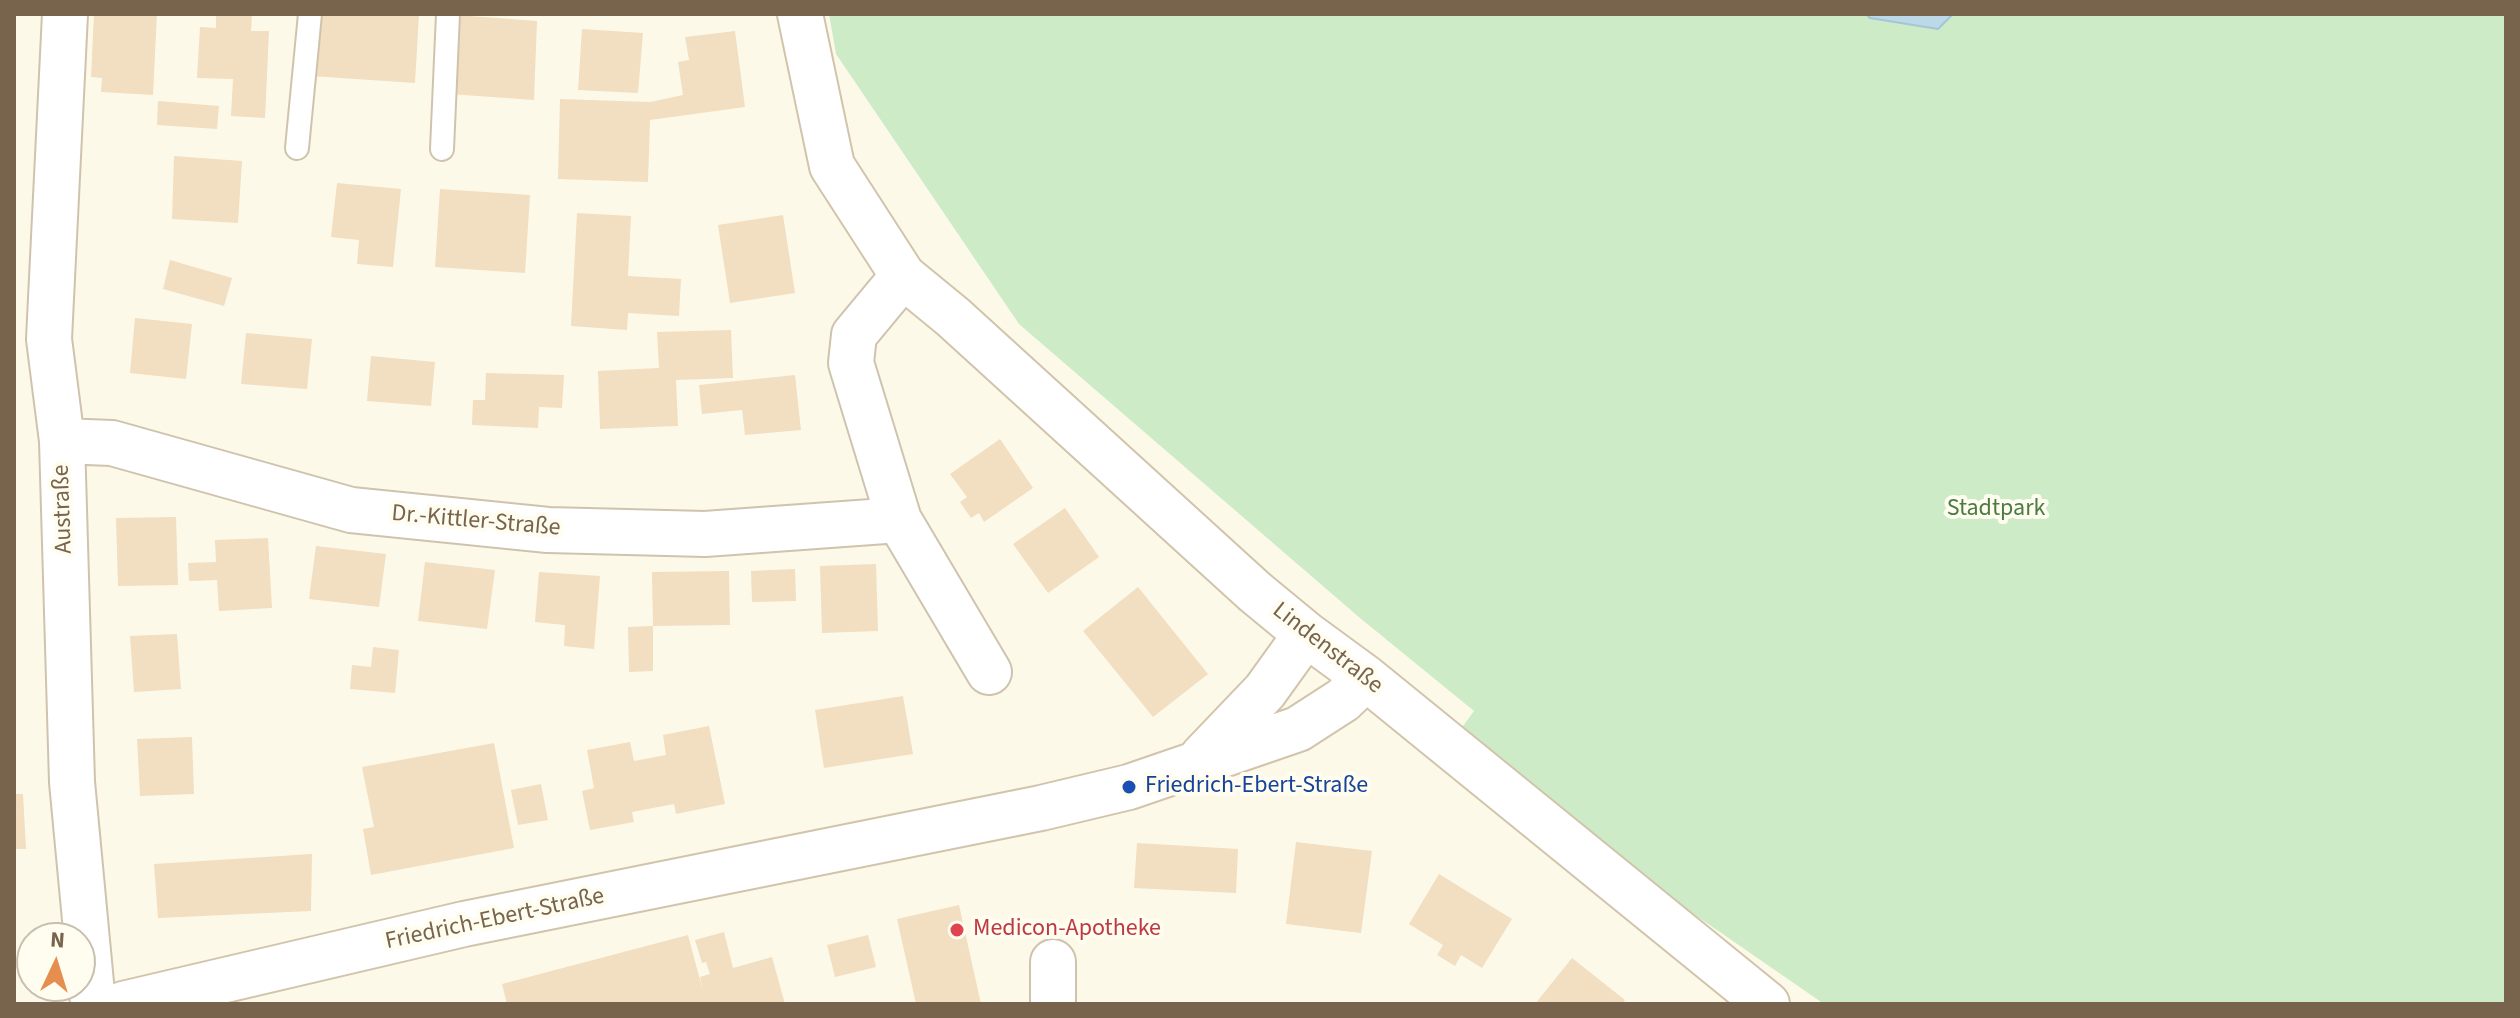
<!DOCTYPE html>
<meta charset="utf-8">
<style>
body{margin:0}
#map{position:relative;width:2520px;height:1018px;overflow:hidden;background:#fdf9e9;font-family:"Source Sans 3",sans-serif}
canvas{display:block}
.frame{position:absolute;inset:0;border:16px solid #78644c;pointer-events:none}
.north{position:absolute;left:16px;top:922px;width:80px;height:80px;box-sizing:border-box;background:#fffcf0;border:2px solid #c9bfae;border-radius:50%;rotate:4deg;font-size:22px;font-weight:700;line-height:32px;text-align:center;color:#78644c}
.north::after{content:'';display:block;margin:auto;width:28px;height:36px;background:#e68e4f;clip-path:polygon(50% 0,100% 100%,50% 72%,0 100%)}
</style>
<div id="map">
<canvas width="2520" height="1018"></canvas>
<div class="frame"></div>
<div class="north">N</div>
</div>
<script>
const g = document.querySelector('canvas').getContext('2d');
g.lineJoin = 'round';
function fill(path, color) {
  g.fillStyle = color;
  g.fill(path, 'evenodd');
}
function toPath(rows) {
  const path = new Path2D();
  for (const r of rows) {
    path.moveTo(r[0], r[1]);
    for (let i = 2; i < r.length; i += 2) path.lineTo(r[i], r[i + 1]);
  }
  return path;
}
function strokePath(path, color, width, dash) {
  g.strokeStyle = color;
  g.lineWidth = width;
  g.lineCap = dash ? 'butt' : 'round';
  g.setLineDash(dash || []);
  g.stroke(path);
}
function write(font, color, halo, rows, align = 'center') {
  g.font = font + ' "Source Sans 3",sans-serif';
  g.lineWidth = 8;
  g.setLineDash([]);
  g.textBaseline = 'middle';
  g.strokeStyle = halo;
  g.fillStyle = color;
  for (const [text, x, y, turn = 0] of rows) {
    g.save();
    g.translate(x, y);
    g.rotate((+turn || 0) * Math.PI / 180);
    g.textAlign = isNaN(turn) ? turn : align;
    if (halo) g.strokeText(text, 0, 0);
    g.fillText(text, 0, 0);
    g.restore();
  }
}
fill(toPath([
 [829,14,2506,14,2506,1000,2501,1004,1824,1004,1449,745,1474,711,1360,618,1019,324,836,54]
]), '#ceebc7');
const water = toPath([
 [1866,14,1953,14,1938,29,1870,18,1866,14]
]);
fill(water, '#bdd9e7');
strokePath(water, '#a3c6d9', 2);
fill(toPath([
 [94,14,157,14,153,95,101,92,102,78,91,77],
 [216,14,252,14,251,31,269,31,265,118,231,116,233,79,197,78,200,27,216,28],
 [315,14,419,14,415,83,311,76],
 [456,15,537,21,534,100,450,94],
 [582,29,643,33,638,93,578,90],
 [735,31,745,107,650,120,648,182,558,179,560,99,650,102,683,95,678,62,689,60,685,37],
 [158,101,219,106,217,129,157,125],
 [174,156,242,161,238,223,172,219],
 [337,183,401,189,393,267,357,264,359,240,331,237],
 [440,189,530,195,525,273,435,267],
 [577,213,631,216,628,276,681,279,679,316,628,313,627,330,571,326],
 [783,215,795,293,730,303,718,225],
 [170,260,232,278,224,306,163,289],
 [135,318,192,324,186,379,130,373],
 [731,330,733,378,676,380,678,426,600,429,598,371,659,368,657,332],
 [246,333,312,339,307,389,241,384],
 [371,356,435,362,431,406,367,401],
 [486,373,564,375,562,408,539,407,538,428,472,425,473,400,485,400],
 [795,375,801,430,745,435,742,410,702,414,699,385],
 [1000,439,1033,488,984,522,979,513,971,518,960,502,967,497,950,474],
 [1065,508,1099,557,1048,593,1013,544],
 [176,517,178,585,118,586,116,518],
 [268,538,272,608,219,611,217,580,189,581,188,563,216,562,215,540],
 [316,546,386,554,379,607,309,599],
 [425,562,495,570,487,629,418,621],
 [876,564,878,631,822,633,820,566],
 [795,569,796,601,752,602,751,571],
 [729,571,730,625,653,626,652,572],
 [539,572,600,576,594,649,564,646,565,625,535,622],
 [1138,587,1208,674,1153,717,1083,631],
 [653,626,653,671,629,672,628,627],
 [177,634,181,689,134,692,130,636],
 [373,647,399,650,395,693,350,689,352,665,371,667],
 [903,696,913,754,824,768,815,710],
 [709,726,725,804,676,814,674,804,632,812,634,822,590,830,582,791,594,788,587,750,630,742,634,761,666,755,663,735],
 [192,737,194,794,140,796,137,739],
 [494,743,514,848,371,875,363,829,374,827,362,767],
 [541,784,548,820,518,825,511,790],
 [14,794,23,794,26,849,14,849],
 [1296,842,1372,851,1361,933,1286,924],
 [1137,843,1238,849,1236,893,1134,888],
 [312,854,311,911,158,918,154,864],
 [1439,874,1512,919,1482,968,1461,955,1455,966,1437,955,1443,945,1409,924],
 [959,905,981,1004,916,1004,897,919],
 [724,932,733,968,772,957,785,1004,507,1004,502,984,688,935,703,991,700,977,710,974,706,962,702,963,695,940],
 [868,935,876,967,835,977,827,945],
 [1572,958,1625,1000,1622,1004,1535,1004]
]), '#f2dec0');
const lane = toPath([
 [297,148,310,14],
 [442,149,448,14]
]);
const street = toPath([
 [65,14,49,339,62,441,72,782,93,1004],
 [903,276,854,335,851,363,899,520,989,672],
 [62,441,112,443,351,510,548,530,705,534,899,520],
 [1053,1004,1053,962]
]);
const secondary = toPath([
 [800,14,832,166,903,276,953,317,1255,592,1306,634,1366,678,1767,1004],
 [1202,757,1265,691,1306,634],
 [123,1004,464,924,1041,808,1129,787,1298,729,1343,700,1366,678]
]);
strokePath(lane, '#cfc3ae', 26);
strokePath(street, '#cfc3ae', 48);
strokePath(secondary, '#d2c4ac', 48);
strokePath(lane, '#fff', 22);
strokePath(street, '#fff', 44);
strokePath(secondary, '#fff', 44);
for (const [x, y, r, color] of [
 [1129,787,8,"#1a4fb4"],
 [957,930,8,"#e0444e"]
]) {
  const dot = new Path2D();
  dot.arc(x, y, r, 0, 2 * Math.PI);
  g.fillStyle = color;
  g.fill(dot);
  strokePath(dot, '#fffcf0', 3);
}
write('24px', '#78644c', '#fffcf0', [
 ["Austraße",64,509,-92],
 ["Dr.-Kittler-Straße",476,522,5],
 ["Lindenstraße",1327,649,38],
 ["Friedrich-Ebert-Straße",495,920,-12]
]);
write('24px', '#4a7d43', '#fffcf0', [
 ["Stadtpark",1996,510]
]);
write('24px', '#164399', '#fffcf0', [
 ["Friedrich-Ebert-Straße",1145,787]
], 'left');
write('24px', '#be3a42', '#fffcf0', [
 ["Medicon-Apotheke",973,930]
], 'left');
</script>
